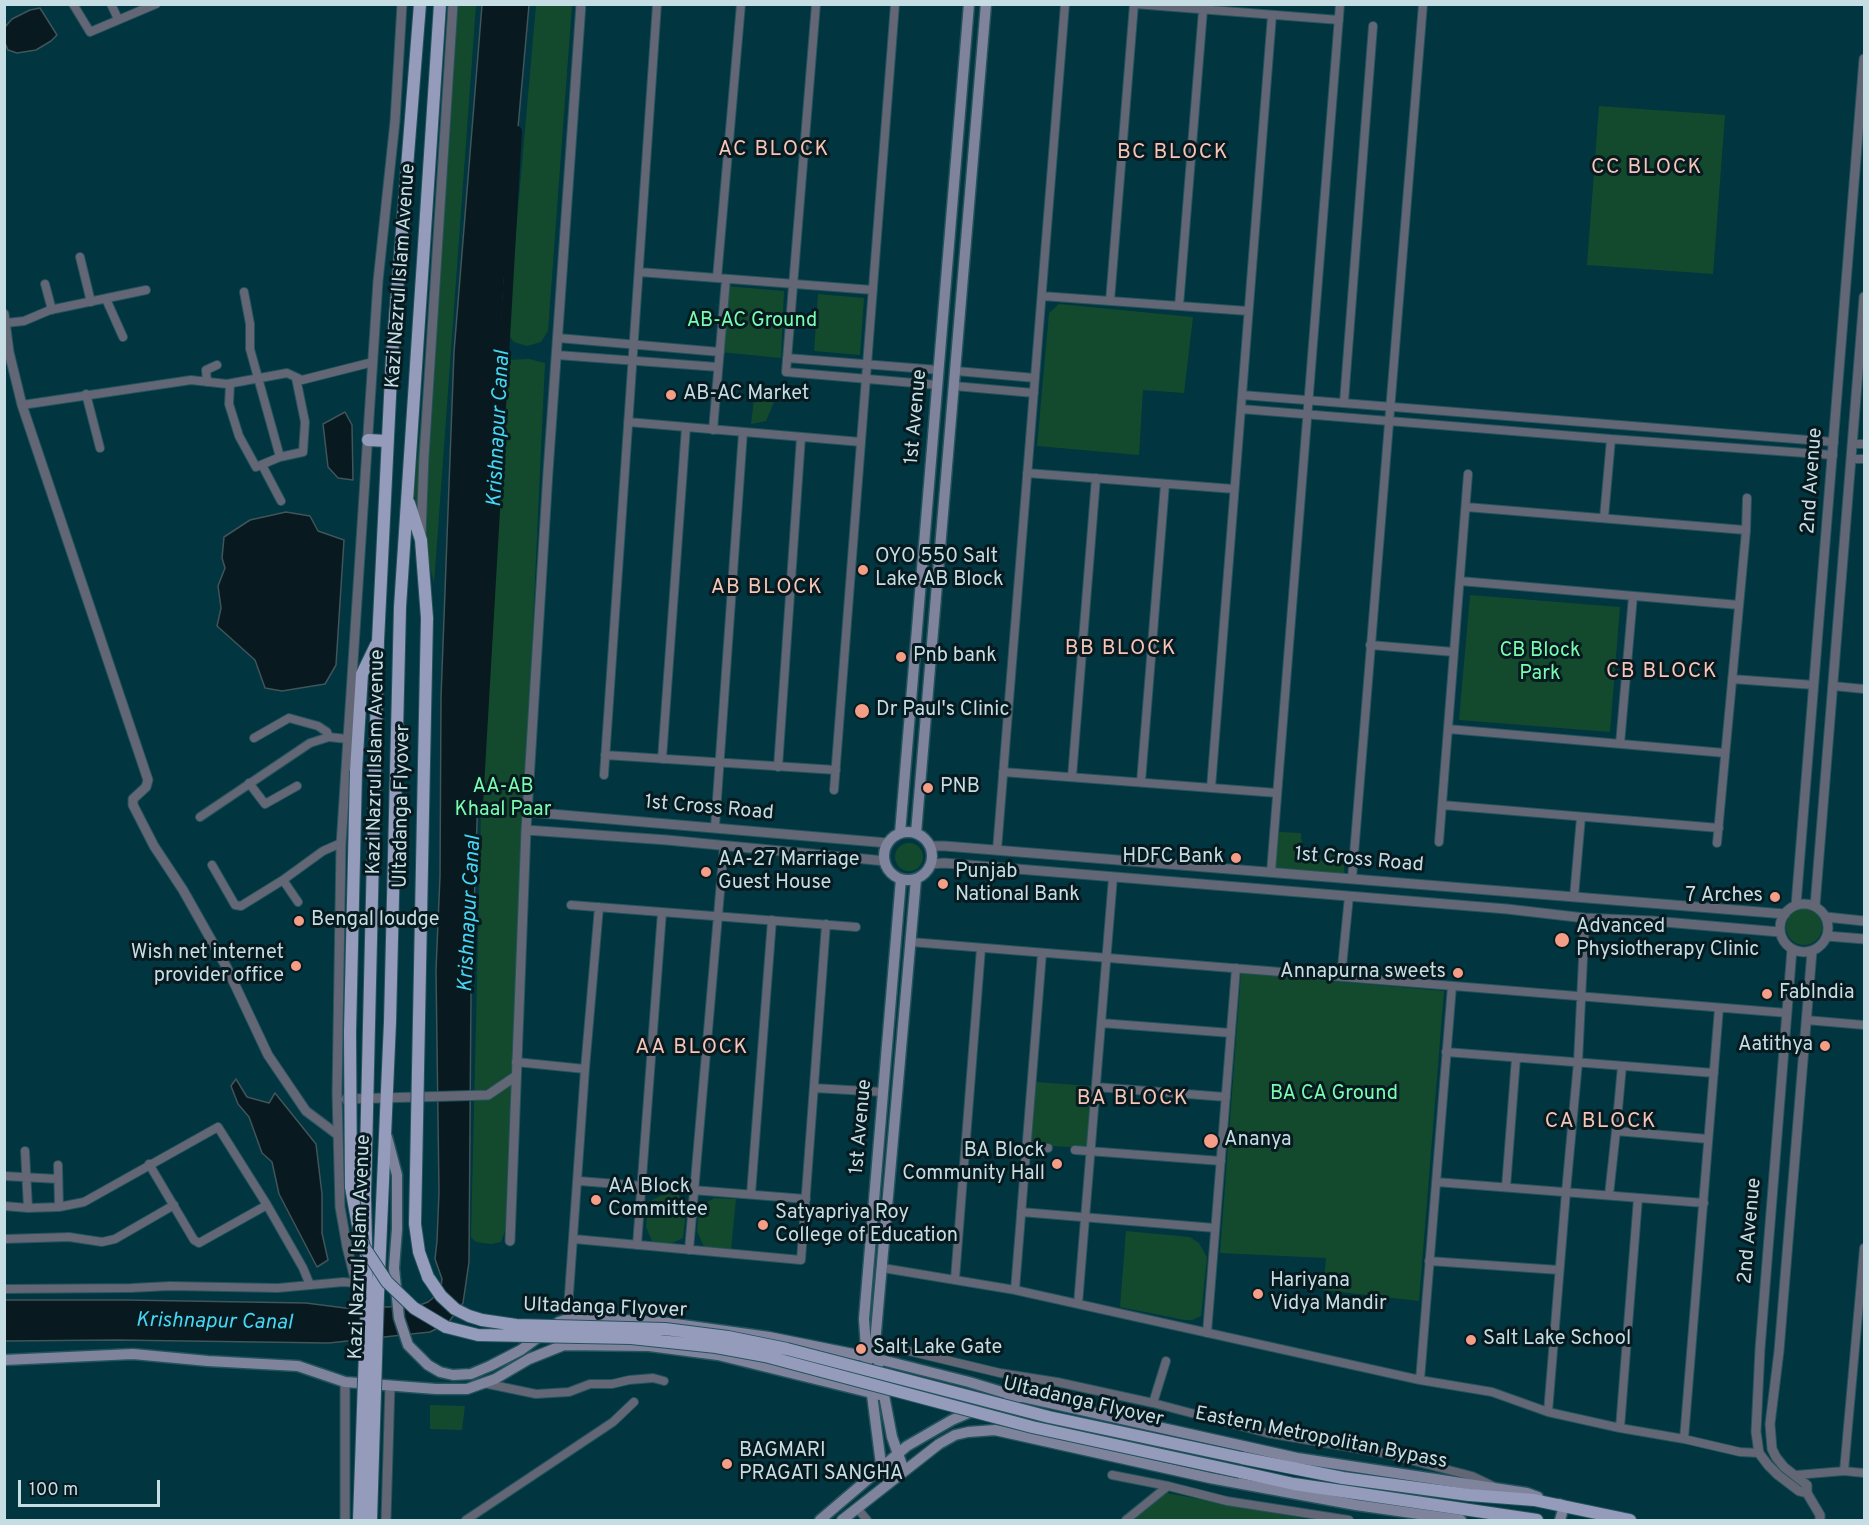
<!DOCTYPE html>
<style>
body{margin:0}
#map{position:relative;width:1869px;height:1525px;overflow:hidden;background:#013540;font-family:Overpass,sans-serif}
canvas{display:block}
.frame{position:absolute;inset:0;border:6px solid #c5dde3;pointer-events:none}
.scale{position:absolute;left:18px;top:1480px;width:142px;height:27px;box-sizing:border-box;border:3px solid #c5dde3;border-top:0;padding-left:8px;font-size:18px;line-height:21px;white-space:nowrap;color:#c5dde3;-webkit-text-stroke:4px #071a1f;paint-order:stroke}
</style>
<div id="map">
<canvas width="1869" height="1525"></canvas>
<div class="frame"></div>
<div class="scale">100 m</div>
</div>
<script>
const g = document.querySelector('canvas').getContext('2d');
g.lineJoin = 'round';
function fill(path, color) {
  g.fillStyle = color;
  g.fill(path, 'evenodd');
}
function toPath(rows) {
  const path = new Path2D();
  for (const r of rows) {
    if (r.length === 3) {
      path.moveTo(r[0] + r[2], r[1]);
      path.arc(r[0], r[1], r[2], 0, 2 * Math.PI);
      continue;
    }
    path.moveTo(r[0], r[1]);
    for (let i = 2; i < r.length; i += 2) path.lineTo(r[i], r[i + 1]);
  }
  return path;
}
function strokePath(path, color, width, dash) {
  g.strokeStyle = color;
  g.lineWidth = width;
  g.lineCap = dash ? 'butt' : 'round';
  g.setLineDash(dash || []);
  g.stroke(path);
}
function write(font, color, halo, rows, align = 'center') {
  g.font = font + ' Overpass,sans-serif';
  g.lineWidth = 6;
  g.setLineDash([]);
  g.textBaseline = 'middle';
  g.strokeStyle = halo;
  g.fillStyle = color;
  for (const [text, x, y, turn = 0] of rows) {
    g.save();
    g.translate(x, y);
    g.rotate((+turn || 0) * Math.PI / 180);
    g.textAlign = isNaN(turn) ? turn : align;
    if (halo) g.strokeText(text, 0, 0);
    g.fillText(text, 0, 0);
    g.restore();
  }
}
fill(toPath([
 [451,5,476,5,434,584,414,494,430,319],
 [536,5,572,5,548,331,541,342,527,346,514,342,507,333],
 [1599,106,1725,115,1713,274,1587,265],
 [725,286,784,291,781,358,720,352],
 [818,294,864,298,860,355,814,351],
 [1059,304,1193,317,1184,393,1143,390,1139,455,1037,446,1049,313],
 [529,359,545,363,505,1231,501,1242,491,1244,476,1242,471,1237,481,807,503,365,507,360],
 [755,391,777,395,766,421,751,424],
 [1470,595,1620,607,1610,732,1459,720],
 [1279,832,1301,833,1303,860,1327,861,1328,853,1345,854,1344,875,1274,870],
 [909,857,14],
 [1804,927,18],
 [1241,973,1444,991,1419,1301,1323,1290,1326,1258,1220,1253],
 [1035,1082,1093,1086,1088,1148,1029,1145],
 [664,1194,679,1195,686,1212,683,1238,670,1244,652,1241,646,1227,648,1202],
 [714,1198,736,1199,731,1250,704,1247,697,1231,699,1207],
 [1126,1231,1190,1237,1199,1243,1207,1257,1201,1316,1192,1320,1185,1320,1120,1307],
 [430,1405,465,1406,462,1430,430,1429],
 [1167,1493,1311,1520,1134,1520]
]), '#134a2d');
const water = toPath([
 [482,5,529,5,504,284,493,522,482,683,471,992,469,1262,463,1303,448,1323,430,1332,329,1343,116,1340,5,1341,4,1300,126,1300,306,1303,353,1309,420,1305,428,1302,438,1294,441,1287,442,1279,435,1259,437,1241,439,1192,436,970,440,876,441,697,454,352,482,5],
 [40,8,57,35,51,41,36,50,17,53,8,50,5,43,5,27,12,19,30,10,40,8],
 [345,412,352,425,353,480,338,478,328,467,323,424,345,412],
 [286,512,310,516,318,531,344,540,336,665,325,684,282,691,265,688,255,660,217,626,221,608,218,586,225,568,222,558,224,537,250,520,286,512],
 [236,1079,247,1097,269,1103,275,1093,316,1144,322,1194,322,1233,328,1260,317,1267,279,1194,272,1162,262,1153,249,1117,238,1104,231,1086,236,1079]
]);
fill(water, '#081a1f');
strokePath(water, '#41545a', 1.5);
strokePath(toPath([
 [478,804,517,131]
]), '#081a1f', 10);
const minor = toPath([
 [73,4,90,32,156,4],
 [111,4,118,19],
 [816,4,786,372,938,385],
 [1135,4,1339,20],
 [80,257,91,302],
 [639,272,873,290],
 [717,278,741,4],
 [45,284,52,310],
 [244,292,250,324,250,349,280,457],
 [1042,296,1248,311],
 [106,299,123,337],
 [1110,301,1134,4],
 [1179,306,1203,10],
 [6,323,24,321,50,310,146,290],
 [558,338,720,352],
 [557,355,718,367],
 [787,358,939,370],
 [956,371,1035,378],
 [207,382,206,370,217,365],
 [230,384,229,404,239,436,256,467,280,457,303,452,305,422,296,378],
 [954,386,1034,393],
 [86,394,100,448],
 [1242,395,1834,442],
 [1344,402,1373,26],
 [22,405,191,380,227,384,287,373,302,380,373,362],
 [1241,409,1611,439,1833,455],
 [628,422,861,442],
 [713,430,726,279],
 [1853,444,1864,444],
 [1852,459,1864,459],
 [262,465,281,501],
 [1027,473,1234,489],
 [1466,507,1745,530],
 [1604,518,1611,439],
 [1460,581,1739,605],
 [1370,645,1454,652],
 [1732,679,1814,685],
 [1833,686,1864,689],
 [1448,729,1725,753],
 [254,738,289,718,318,726,327,732,329,737],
 [1620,744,1633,596],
 [605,755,836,770],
 [662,759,686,427],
 [778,767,801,437],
 [1003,772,1277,793],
 [604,775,657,4],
 [1072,777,1096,478],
 [1141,782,1165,484],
 [249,783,265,804,297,786],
 [1211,788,1272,15],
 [834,790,895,4],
 [1442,805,1719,828],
 [200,817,310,743,329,737,347,739],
 [715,827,743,432],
 [1439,842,1468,474],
 [1717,843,1746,531,1747,498],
 [997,850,1065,4],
 [212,865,235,905,241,906,283,880,323,851,341,843],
 [1271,872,1340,4],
 [1352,879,1423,4],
 [283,880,298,902],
 [1574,897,1581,817],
 [571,905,856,927],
 [911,942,1787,1013],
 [1341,977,1349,896],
 [1806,1020,1864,1025],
 [1101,1023,1231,1033],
 [1446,1052,1714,1073],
 [516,1062,585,1069],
 [1622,1066,1616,1131,1708,1139],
 [1096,1087,1226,1097],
 [814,1088,883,1092],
 [1027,1147,1048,1148],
 [1075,1150,1221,1161],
 [25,1151,28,1208],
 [149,1164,194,1240,199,1243,267,1205],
 [58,1165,59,1207],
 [4,1176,58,1179],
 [579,1181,806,1199],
 [1436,1182,1704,1203],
 [1506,1187,1516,1058],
 [751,1194,772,920],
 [1609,1195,1616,1131],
 [4,1206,28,1208,59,1207,84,1202,218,1127,267,1205,303,1268,310,1285],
 [1021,1212,1215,1228],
 [4,1239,69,1237,102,1242,115,1239,174,1205],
 [574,1239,801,1260,826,924],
 [637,1245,662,912],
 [689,1250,724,846],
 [1429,1261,1559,1270],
 [883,1268,1015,1290,1420,1380,1492,1392,1548,1412,1620,1428,1684,1439,1740,1452,1759,1453],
 [955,1279,981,948],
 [4,1289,131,1288,170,1286,278,1288,343,1282,356,1283],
 [1015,1290,1042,953],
 [1078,1304,1113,877],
 [567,1322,585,1069,599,907],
 [1207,1333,1236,968],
 [875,1343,1000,1373,1057,1382,1153,1403,1267,1433,1383,1453,1472,1476,1493,1486],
 [1420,1380,1452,986],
 [483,1383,536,1394,569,1392,590,1384,612,1384,629,1380,653,1378,664,1381],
 [1153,1403,1166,1361],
 [1548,1412,1566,1192,1578,1062,1585,918],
 [1620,1428,1638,1198],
 [1684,1439,1719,1008],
 [1844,1471,1864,1248],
 [1112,1475,1168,1486],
 [1796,1475,1844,1471,1864,1473],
 [857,1508,867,1520],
 [466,1520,613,1422,634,1402],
 [1126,1520,1168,1486,1227,1501,1349,1520]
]);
const tertiary = toPath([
 [4,314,9,352,22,405,148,780,146,787,133,799,133,805,154,846,183,890,227,968,268,1055,306,1111,338,1135],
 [421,535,424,457,453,4],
 [528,812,888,843],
 [526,830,667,840,885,861],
 [931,846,945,846,1785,914],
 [931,864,944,863,1507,909,1585,918,1653,921,1780,932],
 [1804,928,24],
 [1796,905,1864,59],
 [1815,906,1864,297],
 [1826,917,1864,921],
 [1827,936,1864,939],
 [1792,949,1760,1349,1756,1432,1759,1453,1768,1465,1778,1475,1799,1491,1807,1493],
 [1812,951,1779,1351,1770,1424,1772,1449,1776,1457,1784,1467,1807,1485,1807,1493,1820,1515,1820,1520],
 [346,1099,488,1095,516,1076],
 [510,1241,526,830,548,472,581,4],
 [367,1284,356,1283,347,1247,340,1207,337,1094,341,845,378,281,395,121,402,4],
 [345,1520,345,1382],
 [386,1520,390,1385]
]);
const secondary = toPath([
 [908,856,24],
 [900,833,969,4],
 [916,833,986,4],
 [387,1137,397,1175,397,1229,394,1268,399,1318,408,1345,428,1365,440,1372,453,1375,471,1374,490,1366,521,1350,559,1322,568,1319,606,1319,661,1322,769,1337,878,1359,969,1382,1015,1396],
 [4,1360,133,1354,208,1361,298,1366,345,1382,436,1389,467,1389,495,1379,529,1359,564,1345,649,1346,718,1355,884,1396],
 [867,1363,864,1319,901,879],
 [879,1363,875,1343,916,879],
 [871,1387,882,1472],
 [883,1390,892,1437,904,1471],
 [1009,1397,1023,1397,1297,1458,1527,1493,1538,1497],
 [1559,1504,1564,1506,1560,1520],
 [820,1520,907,1446,952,1420,994,1402],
 [842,1520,939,1444,955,1435,968,1432,995,1430,1210,1478,1356,1505,1461,1520]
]);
const primary = toPath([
 [368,440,387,441],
 [409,503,421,540,427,618,424,763],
 [356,771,362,674,376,645],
 [428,1277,441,1296,455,1309,469,1316,482,1320],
 [378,1295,390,1022,400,607,440,4],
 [367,1296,365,1196,378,641,392,356,420,4],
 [1242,1458,1343,1478,1469,1495,1534,1500,1630,1520],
 [1240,1472,1294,1484,1537,1520]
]);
strokePath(minor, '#24535d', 10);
strokePath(tertiary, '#24535d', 11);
strokePath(secondary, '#24535d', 13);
strokePath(primary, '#24535d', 14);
strokePath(minor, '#626675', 8);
strokePath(tertiary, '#626675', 9);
strokePath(secondary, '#7f849c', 10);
strokePath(primary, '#959bba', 12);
const primaryBridge = toPath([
 [424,763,415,1224,419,1252,428,1277],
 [356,771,350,1032,351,1187,358,1226,364,1247,387,1282,414,1308,446,1327,478,1335,631,1338,716,1347,765,1356,1032,1427,1240,1472],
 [482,1320,516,1325,665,1329,728,1337,787,1349,1049,1417,1242,1458],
 [359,1520,367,1296],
 [371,1520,378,1295]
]);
strokePath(primaryBridge, '#24535d', 14, []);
strokePath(primaryBridge, '#959bba', 12);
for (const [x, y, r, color] of [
 [671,395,6,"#f49e87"],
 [863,570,6,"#f49e87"],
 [901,657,6,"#f49e87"],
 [862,711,8,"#f49e87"],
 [928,788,6,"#f49e87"],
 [1236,858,6,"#f49e87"],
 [706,872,6,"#f49e87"],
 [943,884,6,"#f49e87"],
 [1775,897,6,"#f49e87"],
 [299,921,6,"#f49e87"],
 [1562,940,8,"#f49e87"],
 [296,966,6,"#f49e87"],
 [1458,973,6,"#f49e87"],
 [1767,994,6,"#f49e87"],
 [1825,1046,6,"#f49e87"],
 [1211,1141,8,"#f49e87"],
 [1057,1164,6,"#f49e87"],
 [596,1200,6,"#f49e87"],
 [763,1225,6,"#f49e87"],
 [1258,1294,6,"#f49e87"],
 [1471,1340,6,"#f49e87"],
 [861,1349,6,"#f49e87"],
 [727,1464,6,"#f49e87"]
]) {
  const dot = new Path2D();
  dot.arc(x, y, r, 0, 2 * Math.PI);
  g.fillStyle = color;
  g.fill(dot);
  strokePath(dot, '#071a1f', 2);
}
write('20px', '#c5dde3', '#071a1f', [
 ["Kazi Nazrul Islam Avenue",402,276,-86],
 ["1st Avenue",917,417,-85],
 ["2nd Avenue",1813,481,-86],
 ["Kazi Nazrul Islam Avenue",377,762,-89],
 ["Ultadanga Flyover",403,806,-89],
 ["1st Cross Road",709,809,5],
 ["1st Cross Road",1359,861,5],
 ["1st Avenue",862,1127,-85],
 ["2nd Avenue",1751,1231,-85],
 ["Kazi Nazrul Islam Avenue",361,1247,-88],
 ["Ultadanga Flyover",605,1309,2],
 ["Ultadanga Flyover",1083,1403,13],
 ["Eastern Metropolitan Bypass",1321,1439,11]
]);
write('20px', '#7afdb1', '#071a1f', [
 ["AB-AC Ground",752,322],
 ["CB Block",1540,652],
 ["Park",1540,675],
 ["AA-AB",503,788],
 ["Khaal Paar",503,811],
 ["BA CA Ground",1334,1095]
]);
write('20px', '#c5dde3', '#071a1f', [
 ["AB-AC Market",683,395],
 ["OYO 550 Salt",875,558],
 ["Lake AB Block",875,581],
 ["Pnb bank",913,657],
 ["Dr Paul's Clinic",876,711],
 ["PNB",940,788],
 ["HDFC Bank",1224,858,"right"],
 ["AA-27 Marriage",718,861],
 ["Guest House",718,884],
 ["Punjab",955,873],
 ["National Bank",955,896],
 ["7 Arches",1763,897,"right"],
 ["Bengal loudge",311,921],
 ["Advanced",1576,928],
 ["Physiotherapy Clinic",1576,951],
 ["Wish net internet",284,954,"right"],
 ["provider office",284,977,"right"],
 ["Annapurna sweets",1446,973,"right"],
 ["FabIndia",1779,994],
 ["Aatithya",1813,1046,"right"],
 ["Ananya",1224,1141],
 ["BA Block",1045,1152,"right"],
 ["Community Hall",1045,1175,"right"],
 ["AA Block",608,1188],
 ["Committee",608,1211],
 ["Satyapriya Roy",775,1214],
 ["College of Education",775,1237],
 ["Hariyana",1270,1282],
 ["Vidya Mandir",1270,1305],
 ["Salt Lake School",1483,1340],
 ["Salt Lake Gate",873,1349],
 ["BAGMARI",739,1452],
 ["PRAGATI SANGHA",739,1475]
], 'left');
g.letterSpacing = '1.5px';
write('21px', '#f7c5b8', '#071a1f', [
 ["AC BLOCK",774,151],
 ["BC BLOCK",1173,154],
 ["CC BLOCK",1647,169],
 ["AB BLOCK",767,589],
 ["BB BLOCK",1121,650],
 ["CB BLOCK",1662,673],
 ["AA BLOCK",692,1049],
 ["BA BLOCK",1133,1100],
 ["CA BLOCK",1601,1123]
]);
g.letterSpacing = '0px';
write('italic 21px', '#48d6f5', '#071a1f', [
 ["Krishnapur Canal",500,429,-87],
 ["Krishnapur Canal",471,914,-87],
 ["Krishnapur Canal",214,1323,1]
]);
</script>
